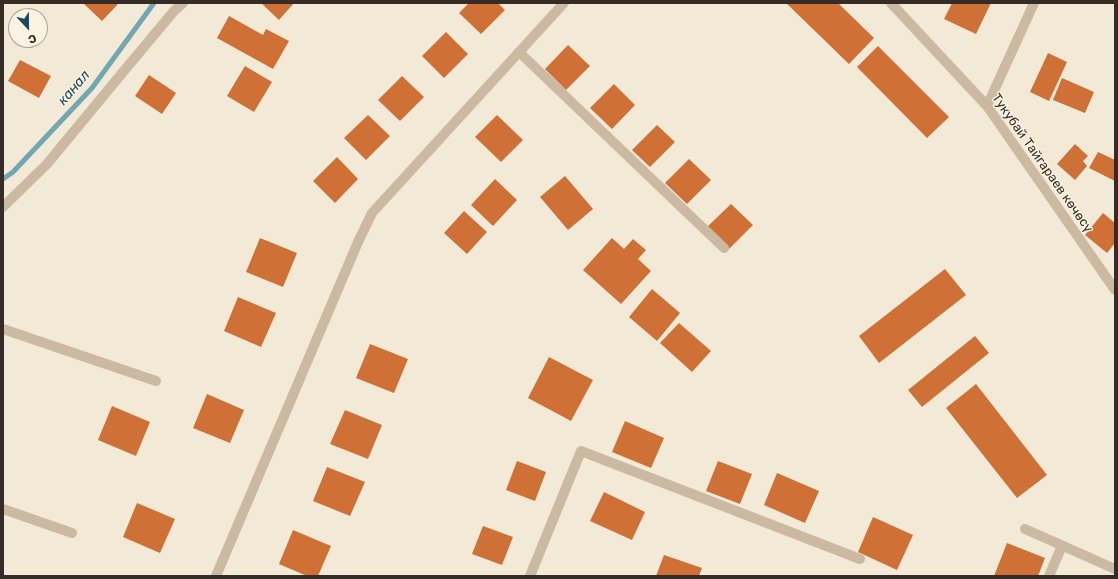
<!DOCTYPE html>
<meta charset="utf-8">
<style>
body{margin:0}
#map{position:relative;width:1118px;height:579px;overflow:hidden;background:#f2e9d6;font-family:Rubik,sans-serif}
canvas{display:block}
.frame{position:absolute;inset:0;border:4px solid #352c25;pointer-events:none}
.north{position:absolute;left:8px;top:8px;width:40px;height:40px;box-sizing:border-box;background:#faf2e2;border:1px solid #aba396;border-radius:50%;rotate:158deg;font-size:11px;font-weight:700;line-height:16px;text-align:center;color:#352c25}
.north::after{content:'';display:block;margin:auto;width:14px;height:18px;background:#184b59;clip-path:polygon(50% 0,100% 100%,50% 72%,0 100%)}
</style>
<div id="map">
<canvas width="1118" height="579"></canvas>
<div class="frame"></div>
<div class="north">С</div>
</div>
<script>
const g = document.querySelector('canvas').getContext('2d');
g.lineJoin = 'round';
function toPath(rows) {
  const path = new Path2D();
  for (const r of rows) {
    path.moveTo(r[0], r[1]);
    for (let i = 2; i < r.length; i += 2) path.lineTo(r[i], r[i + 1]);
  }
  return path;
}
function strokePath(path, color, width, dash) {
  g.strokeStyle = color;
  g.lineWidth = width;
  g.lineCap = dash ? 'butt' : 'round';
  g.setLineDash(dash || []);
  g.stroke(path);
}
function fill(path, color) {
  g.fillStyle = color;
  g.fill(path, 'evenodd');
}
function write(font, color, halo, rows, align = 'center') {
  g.font = font + ' Rubik,sans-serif';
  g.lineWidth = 3;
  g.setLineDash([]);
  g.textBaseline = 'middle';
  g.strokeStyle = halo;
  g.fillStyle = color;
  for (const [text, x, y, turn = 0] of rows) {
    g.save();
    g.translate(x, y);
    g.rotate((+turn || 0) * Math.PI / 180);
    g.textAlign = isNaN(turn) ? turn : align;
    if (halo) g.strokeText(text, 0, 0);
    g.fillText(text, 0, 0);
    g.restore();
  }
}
strokePath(toPath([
 [3,179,13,172,92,88,154,3]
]), '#73a6b1', 5);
fill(toPath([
 [84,3,119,3,102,21,84,4],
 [261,3,294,3,279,20],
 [469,3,498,3,505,10,481,34,459,13],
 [786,3,838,3,874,38,849,64],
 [952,3,991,3,976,34,944,19],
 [229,16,263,35,266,29,289,41,273,69,217,38],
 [446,32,468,54,444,78,422,56],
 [568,45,590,66,566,90,545,69],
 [878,46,949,117,927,138,857,67],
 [1048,53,1067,62,1049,101,1030,92],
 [20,60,51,76,39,98,8,81],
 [245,66,272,82,254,112,227,96],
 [149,75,176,93,162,114,135,96],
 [402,76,424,97,400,121,378,100],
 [1062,78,1094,92,1085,113,1053,100],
 [614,84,635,105,612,129,590,108],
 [368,115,390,136,366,160,344,138],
 [497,115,523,140,501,162,475,137],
 [657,125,675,142,650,167,632,150],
 [1075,144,1088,156,1083,161,1087,166,1075,180,1057,164],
 [1098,152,1115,160,1115,181,1089,168],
 [337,157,358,179,335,203,313,181],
 [689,159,711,180,687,204,665,183],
 [565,176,593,209,568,230,540,197],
 [495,179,517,200,493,226,471,205],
 [731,204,753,225,729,249,707,227],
 [464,211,487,232,467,254,444,233],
 [1103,213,1115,223,1115,243,1107,253,1085,235],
 [260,238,297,253,283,287,246,272],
 [612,238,624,249,633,239,646,250,638,259,651,271,621,304,583,270],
 [945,269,966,295,879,363,859,336],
 [652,289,680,313,657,341,629,317],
 [238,297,276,313,261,347,224,331],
 [679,323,711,351,692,372,660,343],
 [975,336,989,353,922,407,908,390],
 [370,344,408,359,394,393,356,378],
 [549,357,593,380,571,421,528,398],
 [976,384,1047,475,1017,498,946,408],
 [207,394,244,410,230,443,193,428],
 [112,406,150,422,136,456,98,440],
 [345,410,382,425,368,459,330,444],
 [625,421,664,438,651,468,612,452],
 [517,461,546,472,535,501,506,490],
 [718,461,752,474,740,504,706,491],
 [327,467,365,482,350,516,313,501],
 [777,473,819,491,805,523,764,505],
 [604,492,645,512,632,540,590,521],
 [137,503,175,519,160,553,123,537],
 [873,517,913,535,897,570,858,552],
 [483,526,513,537,502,565,472,554],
 [293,530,331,546,318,576,307,576,279,564],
 [1007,543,1045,558,1038,576,994,576],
 [664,555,702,568,699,576,656,576]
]), '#cf7137');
strokePath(toPath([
 [519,52,724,248],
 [3,329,156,381],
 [3,509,72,533],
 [1025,529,1115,569],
 [1049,576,1062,546]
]), '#cbbaa1', 10);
strokePath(toPath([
 [891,3,987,106,1115,290],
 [987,106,1034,3],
 [3,207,47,164,128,66,174,11,183,3],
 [216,576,358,242,372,213,564,3],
 [530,576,581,451,860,559]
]), '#cbbaa1', 10);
write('13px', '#352c25', '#faf2e2', [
 ["Тукубай Тайгараев көчөсү",1042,163,55]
]);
write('italic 14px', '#184b59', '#faf2e2', [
 ["канал",74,88,-49]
]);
</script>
